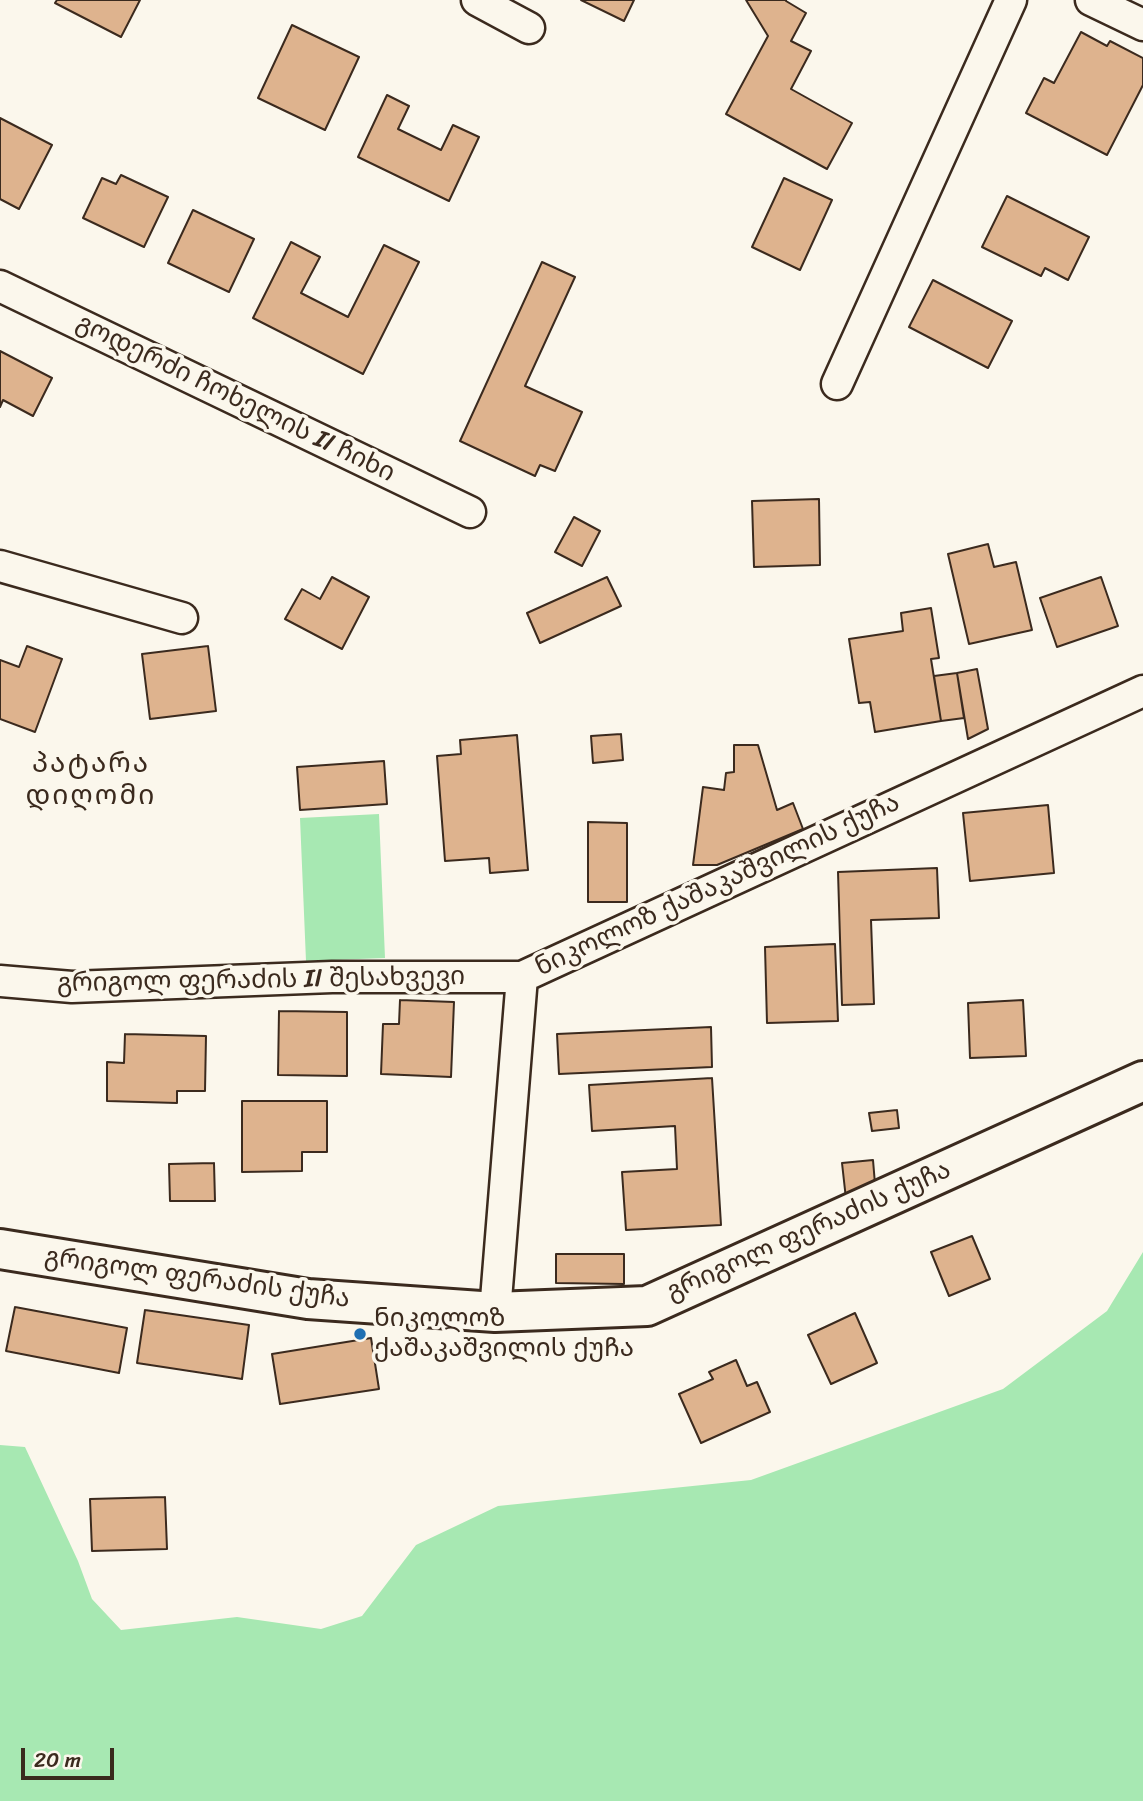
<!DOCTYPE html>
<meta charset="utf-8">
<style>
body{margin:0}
#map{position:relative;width:1143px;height:1801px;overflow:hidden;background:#fbf7ec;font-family:Sriracha,sans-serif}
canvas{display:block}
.scale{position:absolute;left:21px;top:1748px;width:93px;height:32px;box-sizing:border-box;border:4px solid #3b2a1e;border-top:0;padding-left:9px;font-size:21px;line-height:24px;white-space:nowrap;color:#3b2a1e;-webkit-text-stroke:5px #fbf7ec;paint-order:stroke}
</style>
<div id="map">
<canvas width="1143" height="1801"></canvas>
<div class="scale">20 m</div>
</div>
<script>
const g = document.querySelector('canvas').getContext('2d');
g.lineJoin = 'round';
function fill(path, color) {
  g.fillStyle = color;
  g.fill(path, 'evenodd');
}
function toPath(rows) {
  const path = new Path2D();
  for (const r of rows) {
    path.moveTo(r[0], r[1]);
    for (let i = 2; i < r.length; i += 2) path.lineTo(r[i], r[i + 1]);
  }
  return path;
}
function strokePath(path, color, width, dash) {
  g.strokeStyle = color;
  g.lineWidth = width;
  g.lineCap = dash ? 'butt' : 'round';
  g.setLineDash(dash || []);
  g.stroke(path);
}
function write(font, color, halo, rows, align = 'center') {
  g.font = font + ' Sriracha,"Noto Sans Georgian",sans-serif';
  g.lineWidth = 7;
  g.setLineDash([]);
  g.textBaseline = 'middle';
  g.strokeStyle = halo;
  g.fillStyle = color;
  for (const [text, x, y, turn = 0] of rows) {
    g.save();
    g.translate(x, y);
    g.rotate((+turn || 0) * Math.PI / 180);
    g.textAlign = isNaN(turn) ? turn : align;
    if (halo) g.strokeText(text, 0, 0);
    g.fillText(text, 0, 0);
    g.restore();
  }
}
fill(toPath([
 [379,814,385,958,306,961,300,818],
 [1143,1252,1143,1801,0,1801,0,1445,25,1447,78,1561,92,1599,121,1630,237,1617,321,1629,362,1616,416,1545,498,1506,751,1480,1003,1389,1107,1311]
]), '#a7e8b2');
const building = toPath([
 [57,0,140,0,121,37,55,3,57,0],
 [581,0,634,0,624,21,581,0],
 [746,0,786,0,786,1,806,13,791,41,811,51,791,89,852,123,827,169,726,114,768,36,746,0],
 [292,25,359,57,325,130,258,98,292,25],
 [1081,32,1107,46,1110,41,1143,58,1143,85,1107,155,1026,113,1044,78,1054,83,1081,32],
 [387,95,409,106,398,129,441,150,453,125,479,137,449,201,358,157,387,95],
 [0,118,52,145,19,209,0,199,0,118],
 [121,175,168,197,144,247,83,218,102,178,116,184,121,175],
 [784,178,832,200,800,270,752,247,784,178],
 [1007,196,1089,237,1068,280,1045,268,1041,276,982,247,1007,196],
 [193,210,254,239,229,292,168,263,193,210],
 [291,242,320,257,301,293,348,317,384,245,419,262,363,374,253,318,291,242],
 [542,262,575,277,525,386,582,412,555,471,540,465,535,476,460,441,542,262],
 [933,280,1012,321,988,368,909,327,933,280],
 [0,351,52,378,33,416,3,400,0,407,0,351],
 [819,499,820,565,754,567,752,501,819,499],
 [574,517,600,531,582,566,555,552,574,517],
 [988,544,994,567,1016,562,1032,630,969,644,948,554,988,544],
 [332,577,369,597,342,649,285,619,302,589,320,599,332,577],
 [607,577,621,606,540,643,527,613,607,577],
 [1101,577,1118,626,1057,647,1040,598,1101,577],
 [931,608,939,658,931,659,941,721,875,732,870,702,859,703,849,639,903,631,901,613,931,608],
 [27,646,62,659,35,732,0,719,0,660,19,667,27,646],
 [208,646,216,711,150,719,142,654,208,646],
 [977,669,988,729,968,739,957,673,977,669],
 [957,673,964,718,941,721,934,676,957,673],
 [621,734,623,760,593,763,591,736,621,734],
 [517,735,528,870,490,873,489,858,445,861,437,756,461,754,460,740,517,735],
 [734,745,758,745,777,810,793,803,803,829,717,865,693,865,703,787,724,790,726,773,734,772,734,745],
 [384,761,387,804,300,810,297,767,384,761],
 [1048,805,1054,873,970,881,963,813,1048,805],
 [588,822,627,823,627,902,588,902,588,822],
 [937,868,939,918,871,920,874,1004,842,1005,838,872,937,868],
 [835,944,838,1021,767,1023,765,947,835,944],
 [400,1000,454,1002,451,1077,381,1074,383,1024,399,1024,400,1000],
 [1023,1000,1026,1056,970,1058,968,1003,1023,1000],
 [279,1011,347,1012,347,1076,278,1075,279,1011],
 [711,1027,712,1067,559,1074,557,1034,711,1027],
 [125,1034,206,1036,205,1091,177,1091,177,1103,107,1101,107,1062,124,1063,125,1034],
 [712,1078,721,1225,626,1230,622,1172,677,1169,675,1126,592,1131,589,1085,712,1078],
 [242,1101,327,1101,327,1152,302,1152,302,1171,242,1172,242,1101],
 [897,1110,899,1128,872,1131,869,1113,897,1110],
 [873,1160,876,1196,846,1199,842,1163,873,1160],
 [214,1163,215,1201,170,1201,169,1164,214,1163],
 [972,1236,990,1279,949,1296,931,1252,972,1236],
 [556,1254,624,1254,624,1284,556,1283,556,1254],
 [15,1307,127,1328,119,1373,6,1351,15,1307],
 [145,1310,249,1325,242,1379,137,1363,145,1310],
 [855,1313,877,1363,831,1384,808,1335,855,1313],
 [371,1338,379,1389,280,1404,272,1354,371,1338],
 [736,1360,747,1386,757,1382,770,1412,701,1443,679,1394,713,1379,709,1372,736,1360],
 [165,1497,167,1549,92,1551,90,1499,165,1497]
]);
fill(building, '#deb38e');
strokePath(building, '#3b2a1e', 2);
const minor = toPath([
 [477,0,529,28],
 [1091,0,1143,25],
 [0,286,470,512],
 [837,384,1011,0],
 [0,566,182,618],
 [0,981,72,987,332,977,522,977],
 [495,1312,522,977,1143,691]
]);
const tertiary = toPath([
 [0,1249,308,1299,495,1312,647,1306,1143,1081]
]);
strokePath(minor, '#3b2a1e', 35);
strokePath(tertiary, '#3b2a1e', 44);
strokePath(minor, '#fbf7ec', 30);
strokePath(tertiary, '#fbf7ec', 38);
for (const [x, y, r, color] of [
 [360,1334,7,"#1f6fb2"]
]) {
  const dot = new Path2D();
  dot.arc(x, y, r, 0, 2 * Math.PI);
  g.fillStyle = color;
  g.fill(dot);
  strokePath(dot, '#fbf7ec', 2.5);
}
write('26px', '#3b2a1e', '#fbf7ec', [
 ["გოდერძი ჩოხელის II ჩიხი",235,399,26],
 ["ნიკოლოზ ქაშაკაშვილის ქუჩა",718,886,-25],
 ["გრიგოლ ფერაძის II შესახვევი",261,981,-1],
 ["გრიგოლ ფერაძის ქუჩა",809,1232,-24],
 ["გრიგოლ ფერაძის ქუჩა",197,1279,8]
]);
write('26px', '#3b2a1e', '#fbf7ec', [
 ["ნიკოლოზ",374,1319],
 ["ქაშაკაშვილის ქუჩა",374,1349]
], 'left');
g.letterSpacing = '2px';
write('28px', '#3b2a1e', '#fbf7ec', [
 ["პატარა",91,765],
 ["დიღომი",91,797]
]);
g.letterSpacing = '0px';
</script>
